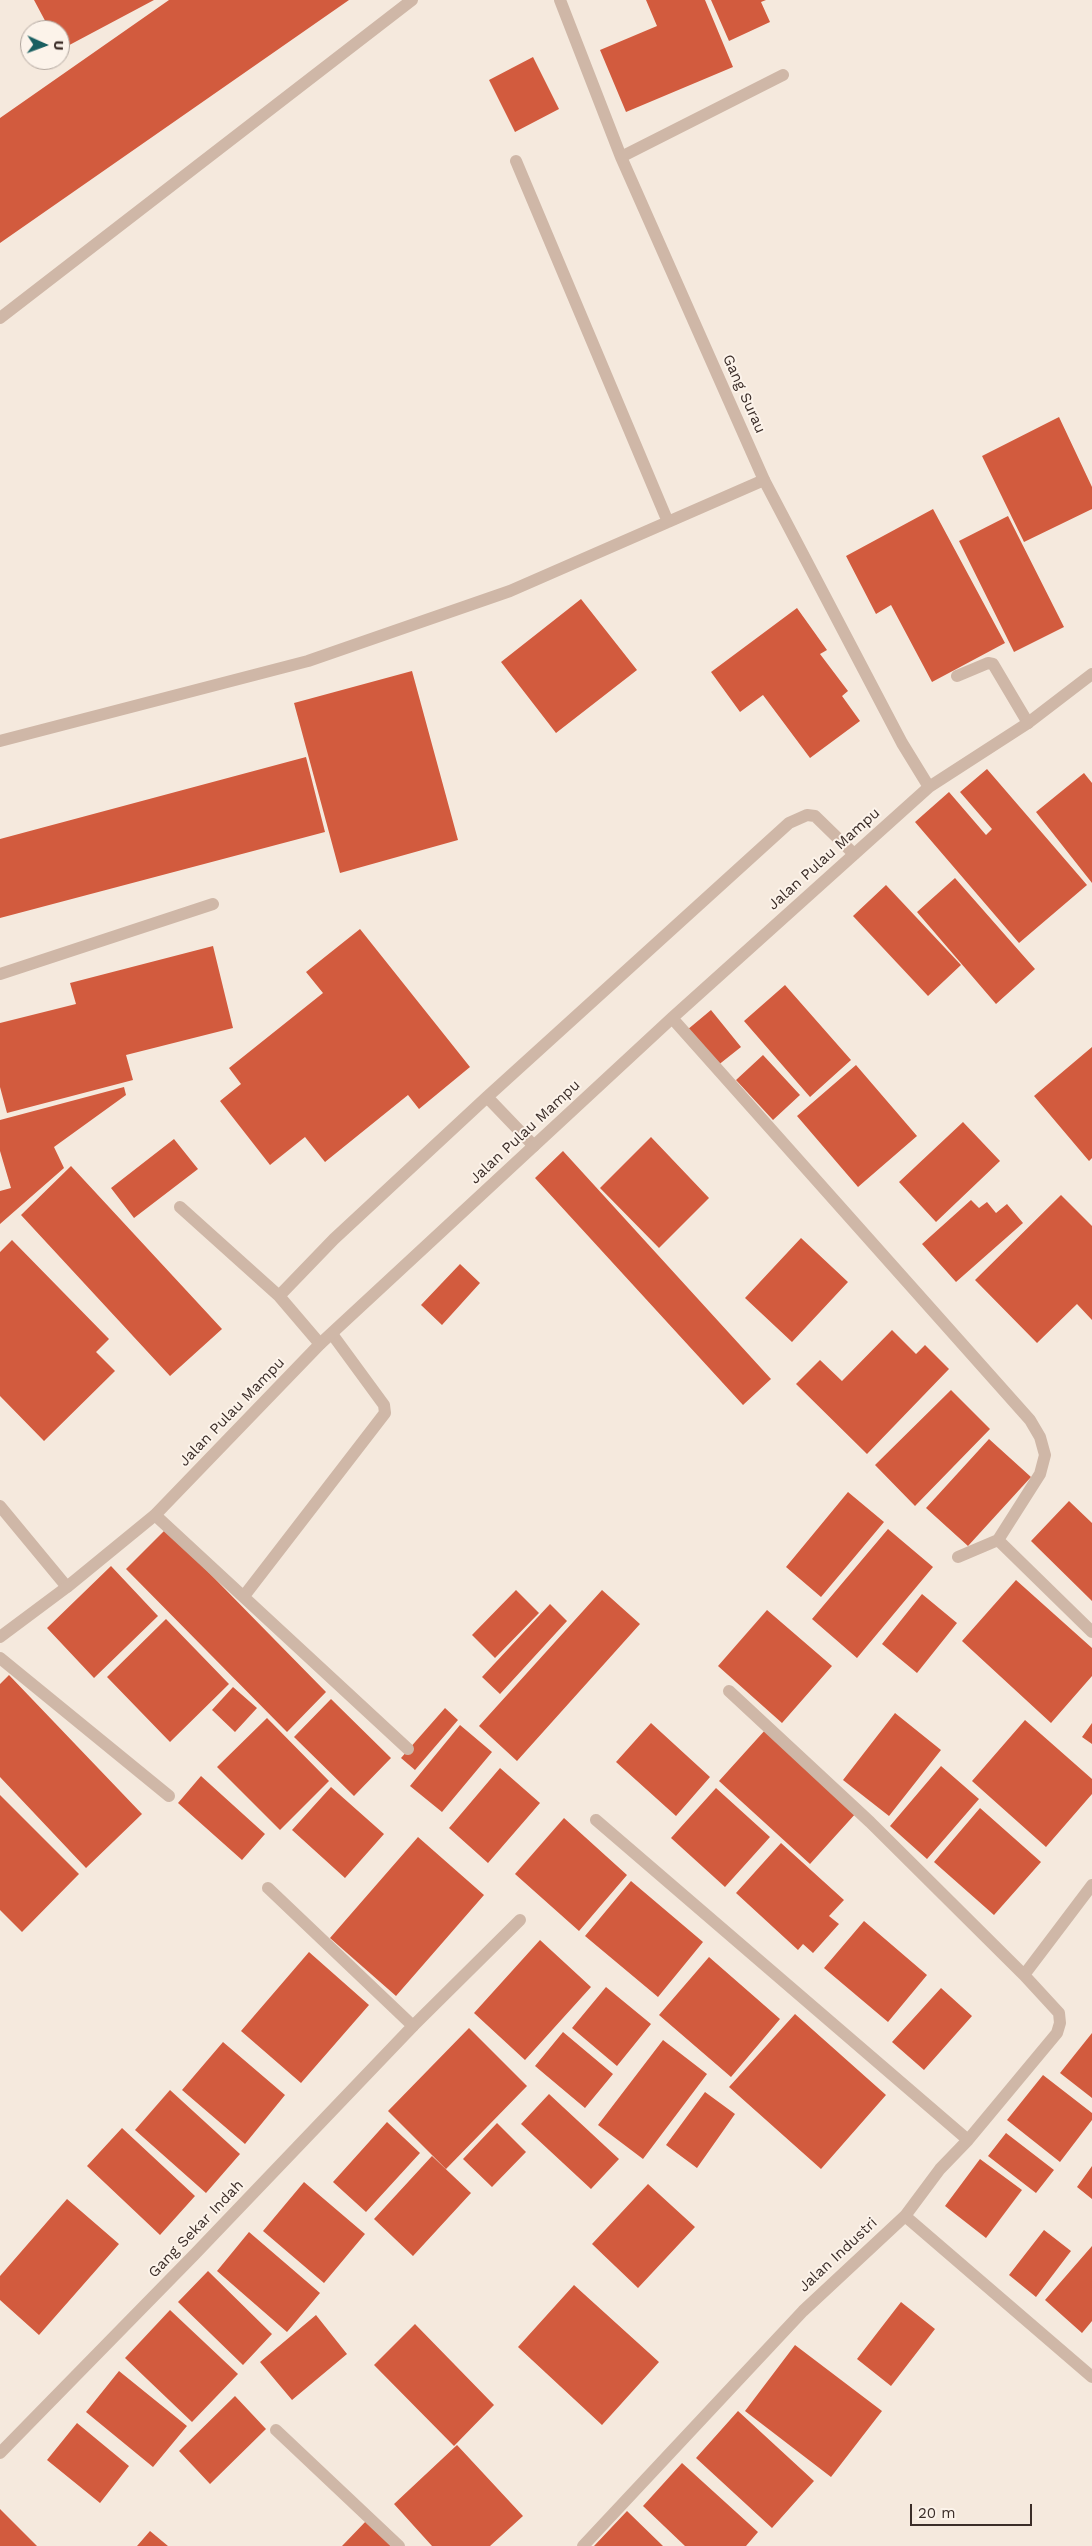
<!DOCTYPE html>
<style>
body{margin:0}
#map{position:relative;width:1092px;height:2546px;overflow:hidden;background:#f5e9dd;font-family:"Work Sans",sans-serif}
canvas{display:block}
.north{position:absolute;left:20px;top:20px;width:50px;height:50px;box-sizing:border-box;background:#fcf3ea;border:1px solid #afa49c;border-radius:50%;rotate:92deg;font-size:14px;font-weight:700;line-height:20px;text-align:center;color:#3b2d28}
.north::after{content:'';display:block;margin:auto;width:18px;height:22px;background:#195f61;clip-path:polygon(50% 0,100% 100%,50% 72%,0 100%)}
.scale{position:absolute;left:910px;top:2504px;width:122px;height:22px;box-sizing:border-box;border:2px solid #3b2d28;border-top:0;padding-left:6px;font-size:15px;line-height:18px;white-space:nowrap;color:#3b2d28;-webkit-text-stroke:4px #fcf3ea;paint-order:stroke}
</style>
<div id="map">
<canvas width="1092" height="2546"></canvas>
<div class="north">U</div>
<div class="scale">20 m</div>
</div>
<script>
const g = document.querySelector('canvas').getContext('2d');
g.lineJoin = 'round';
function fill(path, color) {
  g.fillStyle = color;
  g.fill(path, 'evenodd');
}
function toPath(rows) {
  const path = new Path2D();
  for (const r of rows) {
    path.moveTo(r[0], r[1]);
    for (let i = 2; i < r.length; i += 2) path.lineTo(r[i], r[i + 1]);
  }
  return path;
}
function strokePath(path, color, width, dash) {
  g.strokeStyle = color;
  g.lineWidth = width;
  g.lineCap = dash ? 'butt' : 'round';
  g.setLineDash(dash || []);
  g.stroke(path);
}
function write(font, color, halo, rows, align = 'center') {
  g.font = font + ' "Work Sans",sans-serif';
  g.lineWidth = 4;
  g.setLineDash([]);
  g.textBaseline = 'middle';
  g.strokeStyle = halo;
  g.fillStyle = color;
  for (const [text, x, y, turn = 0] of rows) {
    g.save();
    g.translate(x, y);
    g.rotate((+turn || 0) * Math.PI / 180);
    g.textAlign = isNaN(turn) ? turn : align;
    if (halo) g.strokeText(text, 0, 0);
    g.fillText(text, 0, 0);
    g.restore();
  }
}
fill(toPath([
 [34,0,154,0,60,50,60,30,50,30],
 [169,0,349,0,0,243,0,118],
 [646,0,705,0,733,67,626,112,600,50,657,26],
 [711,0,766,0,761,2,770,22,729,41],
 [533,57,559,109,515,132,489,80],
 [1059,417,1092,487,1092,509,1024,542,982,456],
 [933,509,1005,643,932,682,891,605,876,614,846,556],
 [1008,516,1064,627,1014,652,959,541],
 [581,599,637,670,556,733,501,662],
 [797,608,827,650,820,654,848,691,842,696,860,721,810,758,763,695,740,712,711,672],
 [412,671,458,840,340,873,294,703],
 [306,757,325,832,0,918,0,839],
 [987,769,1087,885,1019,943,915,822,949,792,986,835,992,829,960,792],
 [1084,773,1092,783,1092,883,1036,812],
 [955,878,1035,969,996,1004,917,912],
 [886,885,961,965,928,996,853,916],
 [360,929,470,1067,419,1109,408,1095,325,1162,305,1137,270,1165,220,1101,241,1084,229,1068,323,993,306,972],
 [213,946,233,1028,126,1055,133,1080,7,1113,0,1087,0,1023,76,1004,70,983],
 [785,985,851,1060,810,1097,744,1021],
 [711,1010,741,1047,717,1066,687,1030],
 [1092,1047,1092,1158,1089,1161,1034,1096],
 [763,1055,800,1095,773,1120,736,1080],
 [856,1065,917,1136,858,1187,797,1116],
 [124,1087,126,1095,54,1147,64,1168,0,1224,0,1191,11,1188,0,1151,0,1120],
 [963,1122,1000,1161,936,1222,899,1182],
 [651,1137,709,1198,659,1248,600,1188],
 [174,1139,198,1169,134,1218,111,1188],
 [563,1151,771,1379,743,1405,535,1178],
 [71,1166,222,1329,170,1376,21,1215],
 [1061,1195,1092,1226,1092,1320,1077,1304,1037,1343,975,1280],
 [971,1200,979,1208,987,1202,996,1213,1007,1204,1023,1223,956,1282,922,1244],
 [801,1238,848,1282,792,1342,745,1298],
 [12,1240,109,1339,96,1352,115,1371,44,1441,0,1396,0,1252],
 [460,1264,480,1283,442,1325,421,1305],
 [892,1330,916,1354,925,1345,949,1369,867,1454,796,1384,820,1360,842,1381],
 [951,1390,990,1429,915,1506,875,1465],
 [989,1439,1031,1477,968,1546,926,1508],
 [848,1492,884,1522,821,1597,786,1567],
 [1069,1501,1092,1523,1092,1601,1031,1541],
 [166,1529,326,1692,287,1732,126,1569],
 [888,1529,933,1567,857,1658,812,1619],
 [111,1566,158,1616,94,1678,47,1628],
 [1016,1580,1092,1648,1092,1676,1051,1723,962,1641],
 [516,1590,539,1613,495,1658,472,1635],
 [602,1590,640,1624,517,1761,479,1726],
 [922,1594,957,1623,917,1673,882,1644],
 [550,1604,567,1621,500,1694,482,1677],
 [767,1610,832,1666,782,1723,718,1666],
 [166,1619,229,1684,170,1742,107,1677],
 [9,1675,142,1814,86,1868,0,1777,0,1684],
 [233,1687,257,1708,235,1732,212,1710],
 [331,1699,391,1758,354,1796,294,1737],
 [445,1708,458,1720,415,1770,401,1758],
 [895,1713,941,1750,889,1816,843,1780],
 [267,1718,329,1781,280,1830,217,1767],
 [1025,1720,1092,1779,1092,1794,1046,1847,972,1781],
 [651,1723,710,1777,676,1816,616,1762],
 [1092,1723,1092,1744,1082,1737],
 [460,1725,492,1752,442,1812,410,1786],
 [766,1729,857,1812,810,1864,719,1781],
 [941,1766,979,1799,927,1859,890,1826],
 [500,1768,540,1803,488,1863,449,1828],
 [201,1776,265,1834,242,1860,178,1803],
 [331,1787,384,1834,345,1878,292,1830],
 [716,1788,770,1837,725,1887,671,1838],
 [0,1795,79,1874,22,1932,0,1910],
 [980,1808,1041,1862,994,1915,934,1862],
 [564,1818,627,1875,579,1931,515,1874],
 [418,1837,484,1895,396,1996,330,1938],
 [781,1843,844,1900,829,1916,839,1924,813,1953,803,1944,798,1950,736,1893],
 [631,1881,703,1942,658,1997,585,1936],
 [864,1921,927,1975,888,2022,824,1968],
 [540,1940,591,1987,525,2060,474,2013],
 [309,1952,369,2005,301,2083,241,2031],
 [709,1957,780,2019,731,2077,659,2015],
 [606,1987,651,2024,617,2066,572,2028],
 [941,1988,972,2016,924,2070,892,2042],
 [795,2014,886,2095,821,2169,729,2087],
 [469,2028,527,2086,446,2169,388,2111],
 [563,2032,613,2074,585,2108,535,2066],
 [1092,2033,1092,2098,1060,2073],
 [663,2040,707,2074,643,2159,598,2125],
 [223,2042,285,2095,245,2144,182,2090],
 [1043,2075,1092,2113,1092,2120,1060,2162,1007,2120],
 [170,2090,240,2154,206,2193,135,2130],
 [705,2092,735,2114,697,2168,666,2145],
 [549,2094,619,2159,591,2189,521,2124],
 [387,2122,420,2153,366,2212,333,2182],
 [497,2123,526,2152,492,2187,463,2159],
 [122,2128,195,2196,160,2235,87,2166],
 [1006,2133,1054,2170,1036,2193,988,2156],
 [432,2156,471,2193,413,2256,374,2219],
 [980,2159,1022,2190,986,2238,945,2206],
 [1092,2166,1092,2199,1077,2187],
 [304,2182,365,2234,324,2283,263,2231],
 [648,2184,695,2227,638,2288,592,2244],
 [67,2199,119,2244,39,2335,0,2300,0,2276],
 [1044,2230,1071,2251,1036,2297,1009,2275],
 [249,2232,320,2293,287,2332,217,2271],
 [1092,2246,1092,2321,1082,2333,1045,2300],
 [208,2271,272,2334,243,2365,178,2302],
 [574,2285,659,2362,602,2425,518,2347],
 [901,2302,935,2329,891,2386,857,2359],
 [170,2310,238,2374,192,2422,125,2358],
 [316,2315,347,2354,292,2400,260,2362],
 [415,2324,494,2405,454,2446,374,2365],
 [795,2345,882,2411,831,2477,745,2411],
 [119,2371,187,2426,153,2467,86,2412],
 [235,2396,266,2429,210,2484,179,2451],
 [738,2411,814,2481,772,2528,696,2458],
 [77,2423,129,2466,100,2503,47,2460],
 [457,2445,523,2516,490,2546,432,2546,394,2504],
 [682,2463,758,2532,746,2546,685,2546,643,2506],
 [0,2509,37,2546,0,2546],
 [627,2511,663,2546,594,2546],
 [368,2519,394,2546,342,2546],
 [150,2531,168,2546,137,2546]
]), '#d25b3e');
strokePath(toPath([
 [516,161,668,522],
 [0,318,412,0],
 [957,676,988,663,993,664,1028,723],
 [0,741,308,661,510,591,764,480],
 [0,974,213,904],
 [487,1097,534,1146],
 [180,1207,279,1296],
 [320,1344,279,1296,334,1239,487,1097,789,823,807,815,815,816,854,854],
 [0,1506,67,1587],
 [155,1515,408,1749],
 [244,1596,385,1413,384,1405,332,1334],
 [413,2026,520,1920],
 [276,2430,399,2546]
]), '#cfb7a7', 12);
strokePath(toPath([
 [560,0,621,157,764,480,902,743,929,787],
 [621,157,783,75],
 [672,1018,1030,1420,1040,1437,1045,1455,1040,1474,998,1540,958,1557],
 [998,1540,1092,1632],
 [0,1637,67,1587,155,1515,320,1344,672,1018,929,787,1028,723,1092,674],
 [0,1658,169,1796],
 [596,1820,968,2140],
 [1024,1975,1092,1885],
 [905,2216,1092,2377],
 [0,2453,194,2255,413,2026,268,1888],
 [583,2546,803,2311,905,2216,940,2169,968,2140,1057,2033,1060,2023,1059,2013,1024,1975,870,1822,729,1691]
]), '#cfb7a7', 12);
write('15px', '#3b2d28', '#fcf3ea', [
 ["Gang Surau",744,394,66],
 ["Jalan Pulau Mampu",824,859,-42],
 ["Jalan Pulau Mampu",525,1132,-43],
 ["Jalan Pulau Mampu",232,1412,-46],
 ["Gang Sekar Indah",196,2229,-46],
 ["Jalan Industri",838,2255,-43]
]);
</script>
